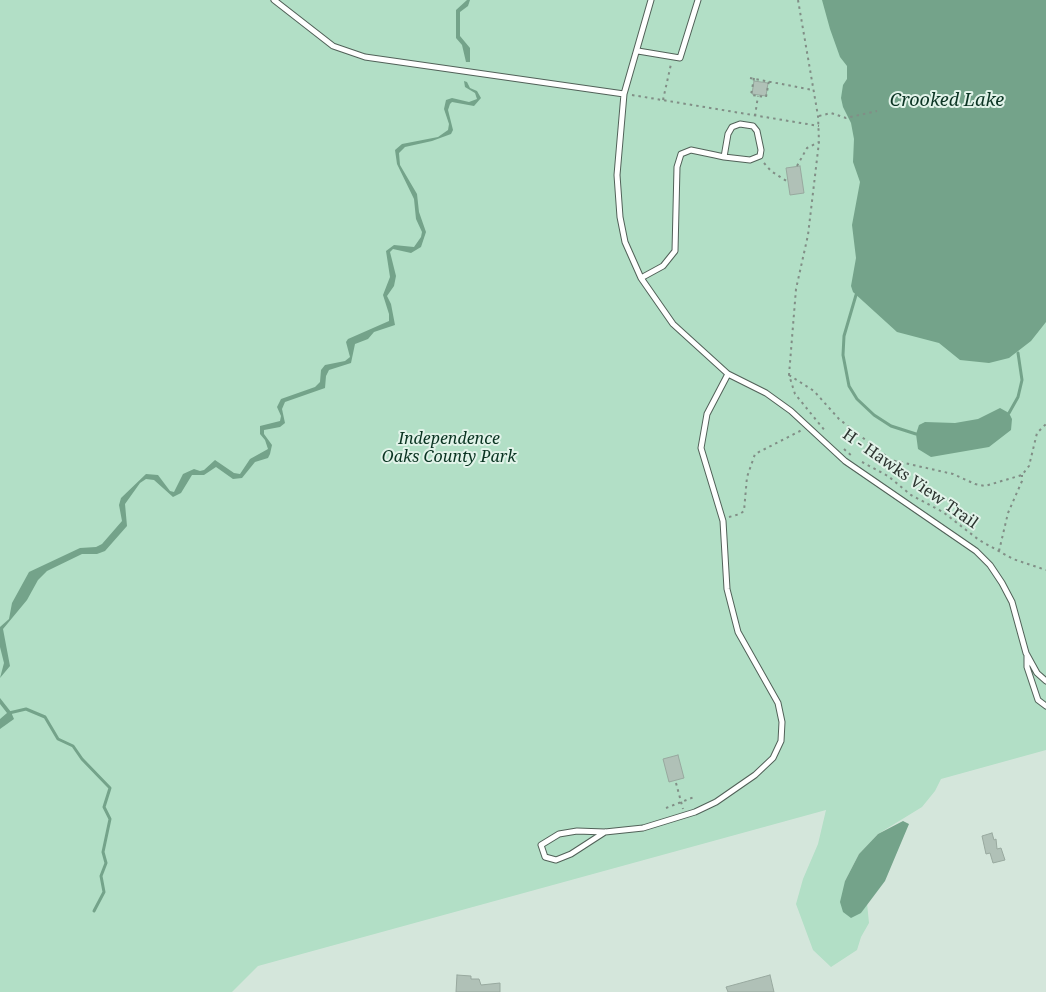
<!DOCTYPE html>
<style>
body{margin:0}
canvas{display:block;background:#d4e6db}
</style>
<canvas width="1046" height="992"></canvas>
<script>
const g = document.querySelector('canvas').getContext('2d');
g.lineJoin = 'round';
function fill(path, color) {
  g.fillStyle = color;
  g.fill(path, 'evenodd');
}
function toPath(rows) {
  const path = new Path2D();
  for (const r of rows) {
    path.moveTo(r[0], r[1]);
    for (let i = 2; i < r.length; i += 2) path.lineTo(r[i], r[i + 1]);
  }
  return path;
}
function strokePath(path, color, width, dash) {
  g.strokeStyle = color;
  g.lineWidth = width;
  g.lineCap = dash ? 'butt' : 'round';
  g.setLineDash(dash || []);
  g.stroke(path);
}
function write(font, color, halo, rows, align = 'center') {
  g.font = font + ' "Noto Serif",serif';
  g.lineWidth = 4;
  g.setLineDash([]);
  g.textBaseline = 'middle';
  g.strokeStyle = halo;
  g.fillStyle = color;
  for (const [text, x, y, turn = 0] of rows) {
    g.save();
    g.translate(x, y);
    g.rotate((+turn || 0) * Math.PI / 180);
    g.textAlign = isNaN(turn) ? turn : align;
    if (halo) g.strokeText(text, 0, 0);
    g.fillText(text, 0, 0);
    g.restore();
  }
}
fill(toPath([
 [0,0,1046,0,1046,750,941,779,935,791,922,807,878,834,859,854,845,881,861,913,867,903,869,923,861,937,857,950,831,967,813,950,796,904,803,879,818,844,826,810,258,966,232,992,0,992]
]), '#b2dfc6');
fill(toPath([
 [467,0,470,0,468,6,460,12,460,36,470,48,470,62,466,62,462,45,456,38,456,10],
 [822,0,1046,0,1046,322,1031,341,1009,358,989,363,960,360,939,343,897,332,853,292,851,286,856,258,852,225,860,182,853,162,854,139,851,123,843,107,841,98,843,85,847,79,847,66,840,57,830,29],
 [464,81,467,82,470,88,477,91,481,98,474,106,452,102,450,104,448,110,453,130,451,134,432,141,405,147,399,153,400,165,417,194,419,212,426,232,421,247,411,253,393,249,390,252,396,276,394,286,387,296,391,304,395,325,374,332,368,339,355,344,351,363,329,370,326,376,325,388,285,402,282,409,285,423,280,427,264,430,264,434,272,445,270,454,268,458,255,462,242,478,233,479,216,467,204,475,192,475,181,493,173,497,154,480,146,479,140,483,125,504,127,526,105,551,97,554,82,554,47,571,38,580,27,600,3,629,10,666,0,678,4,663,0,647,0,627,9,619,12,603,29,572,80,548,96,547,102,544,122,521,119,505,121,498,146,474,158,475,170,491,174,492,183,474,194,469,200,471,204,470,215,460,234,473,240,474,250,459,268,449,265,440,260,434,260,426,280,421,281,416,277,407,281,399,315,387,320,382,321,370,325,365,345,361,350,357,346,342,348,339,389,321,389,314,383,295,390,277,386,251,394,245,414,247,421,237,422,232,416,219,414,199,397,164,395,150,402,144,438,137,448,130,449,124,444,109,446,100,452,98,469,102,477,99,475,93,465,87],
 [1000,408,1009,413,1012,419,1011,430,989,447,931,457,918,449,916,434,919,425,925,422,955,423,978,419],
 [0,698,11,712,14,719,0,729,0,719,7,713,0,704],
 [903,821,909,824,885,881,861,913,851,918,843,912,840,902,845,881,859,854,878,834]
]), '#74a38a');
strokePath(toPath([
 [856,295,844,336,843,355,849,386,857,399,874,415,891,426,916,434],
 [1009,413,1018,397,1022,380,1018,353],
 [9,713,26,709,45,717,58,739,73,746,82,759,110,788,104,807,110,819,103,852,106,863,101,876,104,892,94,911]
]), '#74a38a', 3);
const building = toPath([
 [754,81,768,83,766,96,752,94,754,81],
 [800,166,804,193,790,195,786,168,800,166],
 [678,755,684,778,669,782,663,759,678,755],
 [992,833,994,840,996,839,997,849,1001,848,1005,860,993,863,990,853,986,854,982,836,992,833],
 [457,975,471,976,471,979,479,979,481,985,500,983,500,992,456,992,457,975],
 [770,975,774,992,728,992,726,987,770,975]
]);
fill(building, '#b0c1b7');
strokePath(building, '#98a99f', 1);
const service = toPath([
 [274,0,333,46,365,57,624,94],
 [651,0,624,94,617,175,620,217,625,242,641,278,673,324,728,374,766,393,791,411,845,461,976,551,990,565,1002,583,1012,602,1026,653,1037,673,1046,681],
 [638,51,680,58,698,0],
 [641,278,663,266,675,251,677,167,681,154,691,150,715,155,724,157,750,160,760,156,761,150,757,131,753,126,740,124,732,127,728,134,724,157],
 [1027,656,1027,667,1038,700,1046,706],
 [605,832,571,854,556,860,545,857,541,845,559,834,577,831,605,832,643,828,695,812,716,802,755,775,773,758,781,741,782,722,778,703,738,632,727,589,723,521,701,448,707,414,728,374]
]);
strokePath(service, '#516158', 7);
strokePath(toPath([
 [798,0,818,116,819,142,808,235,796,289,789,375,795,394,826,432],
 [750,78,813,90],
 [754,78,751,95,766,97,769,81],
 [632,95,819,126],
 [663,100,671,64],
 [755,116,758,96],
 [819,116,831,113,846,118,877,111],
 [764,163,771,171,788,182],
 [797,166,807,148,819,142],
 [789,375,814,391,839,419,891,460,953,474,975,484,985,486,1022,475,1029,466,1037,433,1046,424],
 [844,449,853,457],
 [862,462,888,476,911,495,943,512,979,540,1013,559,1046,570],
 [729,517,740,514,744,511,747,477,755,454,802,430],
 [999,551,1008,513,1022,481,1022,475],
 [676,783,683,809],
 [666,808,694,797]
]), '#818e86', 2, [2.5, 4]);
strokePath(service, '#fff', 5);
write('italic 16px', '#093321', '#e1f3e9', [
 ["Independence",449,439],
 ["Oaks County Park",449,457]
]);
write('16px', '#2c332f', '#e1f3e9', [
 ["H - Hawks View Trail",910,479,35]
]);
write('italic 18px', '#0b3423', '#e1f3e9', [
 ["Crooked Lake",947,101]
]);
</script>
